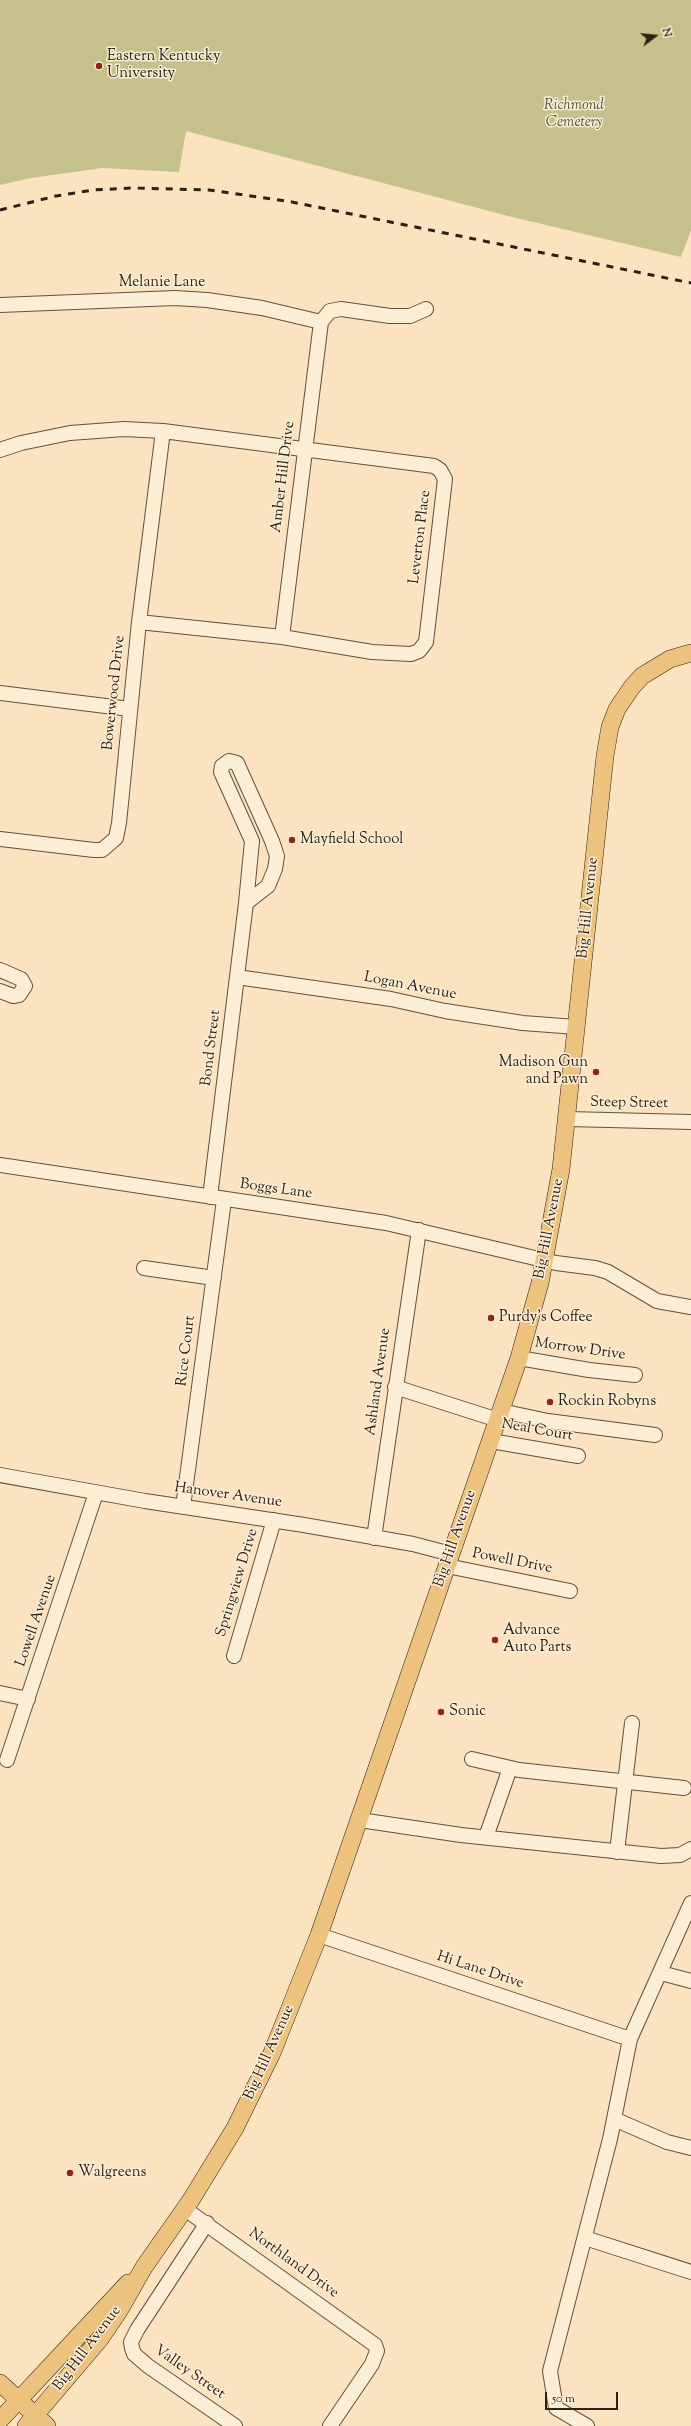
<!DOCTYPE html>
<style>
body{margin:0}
#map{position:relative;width:691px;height:2426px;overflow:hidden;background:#fae3be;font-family:"Sorts Mill Goudy",serif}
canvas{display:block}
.north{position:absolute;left:635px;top:16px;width:40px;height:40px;-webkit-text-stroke:3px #fcedd5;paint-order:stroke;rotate:74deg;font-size:11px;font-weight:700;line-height:16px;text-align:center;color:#2b2116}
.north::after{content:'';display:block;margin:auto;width:14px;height:18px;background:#2b2116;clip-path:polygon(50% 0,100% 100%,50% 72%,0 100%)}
.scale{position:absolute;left:545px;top:2392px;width:73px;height:18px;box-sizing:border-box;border:2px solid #2b2116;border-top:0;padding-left:5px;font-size:12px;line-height:14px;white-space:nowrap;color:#2b2116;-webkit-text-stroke:3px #fcedd5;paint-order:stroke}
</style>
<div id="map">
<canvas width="691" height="2426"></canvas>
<div class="north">N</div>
<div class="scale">50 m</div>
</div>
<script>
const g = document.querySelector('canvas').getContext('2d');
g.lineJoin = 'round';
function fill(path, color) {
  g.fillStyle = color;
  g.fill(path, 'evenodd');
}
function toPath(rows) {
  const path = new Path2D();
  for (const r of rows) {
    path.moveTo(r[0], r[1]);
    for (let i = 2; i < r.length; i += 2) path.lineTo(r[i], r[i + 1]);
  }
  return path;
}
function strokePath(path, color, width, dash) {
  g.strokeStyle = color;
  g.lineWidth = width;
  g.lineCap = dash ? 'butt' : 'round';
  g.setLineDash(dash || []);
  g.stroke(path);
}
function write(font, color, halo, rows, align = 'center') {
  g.font = font + ' "Sorts Mill Goudy",serif';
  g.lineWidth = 3;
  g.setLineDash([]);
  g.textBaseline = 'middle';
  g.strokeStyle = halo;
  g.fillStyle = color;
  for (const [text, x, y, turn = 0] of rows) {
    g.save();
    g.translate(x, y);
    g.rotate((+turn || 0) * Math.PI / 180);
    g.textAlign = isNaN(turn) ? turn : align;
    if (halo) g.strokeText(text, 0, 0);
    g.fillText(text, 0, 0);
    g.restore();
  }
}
fill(toPath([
 [0,0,691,0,691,230,681,257,508,216,186,131,179,172,102,168,31,178,0,185]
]), '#c5c18d');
const minor = toPath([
 [0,305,175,298,207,300,262,308,321,322],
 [0,450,21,443,70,433,124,429,163,431,434,466,440,470,445,479,426,642,419,651,411,654,372,652,282,637,139,622],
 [282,637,321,322,330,311,341,309,390,316,410,316,426,309],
 [0,693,130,709],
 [229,761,237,763,272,841,277,856,275,869,268,886,246,903,252,841,221,772,222,766,229,761],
 [0,839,94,850,102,850,116,838,119,823,139,622,163,431],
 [0,970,21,979,25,986,19,995,13,996,0,991],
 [237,977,391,999,445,1011,523,1023,576,1027],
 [567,1119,691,1122],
 [0,1165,386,1223,556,1263,595,1268,608,1272,657,1301,691,1307],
 [210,1197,246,903],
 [144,1268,214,1278],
 [519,1358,589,1370,635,1375],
 [395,1387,498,1420],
 [501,1411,548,1421,655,1435],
 [491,1441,578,1456],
 [0,1475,145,1501,304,1525,413,1544,451,1554],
 [183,1507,224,1200],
 [374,1538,419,1230],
 [447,1566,570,1591],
 [234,1656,274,1520],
 [0,1693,28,1699],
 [472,1759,519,1770,684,1788],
 [7,1760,96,1493],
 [360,1820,461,1835,661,1856,680,1855,691,1849],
 [486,1837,510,1768],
 [617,1852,632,1723],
 [319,1935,630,2039],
 [661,1973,691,1981],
 [614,2119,667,2142,691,2148],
 [185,2209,375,2345,377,2351,372,2364,330,2426],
 [207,2223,137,2330,131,2342,132,2348,134,2354,148,2366,235,2426],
 [585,2238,691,2272],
 [587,2426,556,2408,550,2371,610,2139,630,2039,691,1903]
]);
const major = toPath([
 [0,2383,47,2426],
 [0,2420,128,2283],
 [26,2426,100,2339,119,2311,144,2267,191,2200,235,2128,272,2053,319,1935,519,1358,540,1283,561,1169,605,756,610,727,617,709,632,687,642,676,670,659,691,653]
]);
strokePath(minor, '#5f5240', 16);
strokePath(major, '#2b2116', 18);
strokePath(minor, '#fcedd5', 14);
strokePath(major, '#edc27f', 17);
strokePath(toPath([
 [0,210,56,196,93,190,133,188,209,190,292,202,691,283]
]), '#2b2116', 3, [7, 7]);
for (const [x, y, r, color] of [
 [99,66,4,"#8f2418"],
 [292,840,4,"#8f2418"],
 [596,1072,4,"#8f2418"],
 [491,1318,4,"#8f2418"],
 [550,1402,4,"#8f2418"],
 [495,1640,4,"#8f2418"],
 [441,1712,4,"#8f2418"],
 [70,2173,4,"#8f2418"]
]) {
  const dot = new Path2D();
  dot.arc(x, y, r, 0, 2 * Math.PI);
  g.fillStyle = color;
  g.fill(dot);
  strokePath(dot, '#fcedd5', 1.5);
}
write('15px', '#2b2116', '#fcedd5', [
 ["Eastern Kentucky",107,57],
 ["University",107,74],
 ["Mayfield School",300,840],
 ["Madison Gun",588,1063,"right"],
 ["and Pawn",588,1080,"right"],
 ["Purdy's Coffee",499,1318],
 ["Rockin Robyns",558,1402],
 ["Advance",503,1631],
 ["Auto Parts",503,1648],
 ["Sonic",449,1712],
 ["Walgreens",78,2173]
], 'left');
write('italic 15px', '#59513a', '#fcedd5', [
 ["Richmond",574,106],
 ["Cemetery",574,123]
]);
write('15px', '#2b2116', '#fcedd5', [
 ["Melanie Lane",162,283],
 ["Amber Hill Drive",284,477,-83],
 ["Leverton Place",421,537,-83],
 ["Bowerwood Drive",115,693,-84],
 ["Big Hill Avenue",589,908,-84],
 ["Logan Avenue",410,987,11],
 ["Bond Street",212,1048,-83],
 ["Steep Street",629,1104,1],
 ["Boggs Lane",276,1190,8],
 ["Big Hill Avenue",550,1229,-79],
 ["Morrow Drive",580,1350,8],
 ["Rice Court",187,1351,-83],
 ["Ashland Avenue",379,1382,-82],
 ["Neal Court",537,1431,10],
 ["Hanover Avenue",228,1496,8],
 ["Big Hill Avenue",456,1539,-71],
 ["Powell Drive",512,1562,11],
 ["Springview Drive",238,1583,-73],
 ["Lowell Avenue",37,1621,-71],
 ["Hi Lane Drive",480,1971,18],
 ["Big Hill Avenue",270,2053,-66],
 ["Northland Drive",293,2264,36],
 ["Big Hill Avenue",88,2349,-53],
 ["Valley Street",189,2373,35]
]);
</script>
